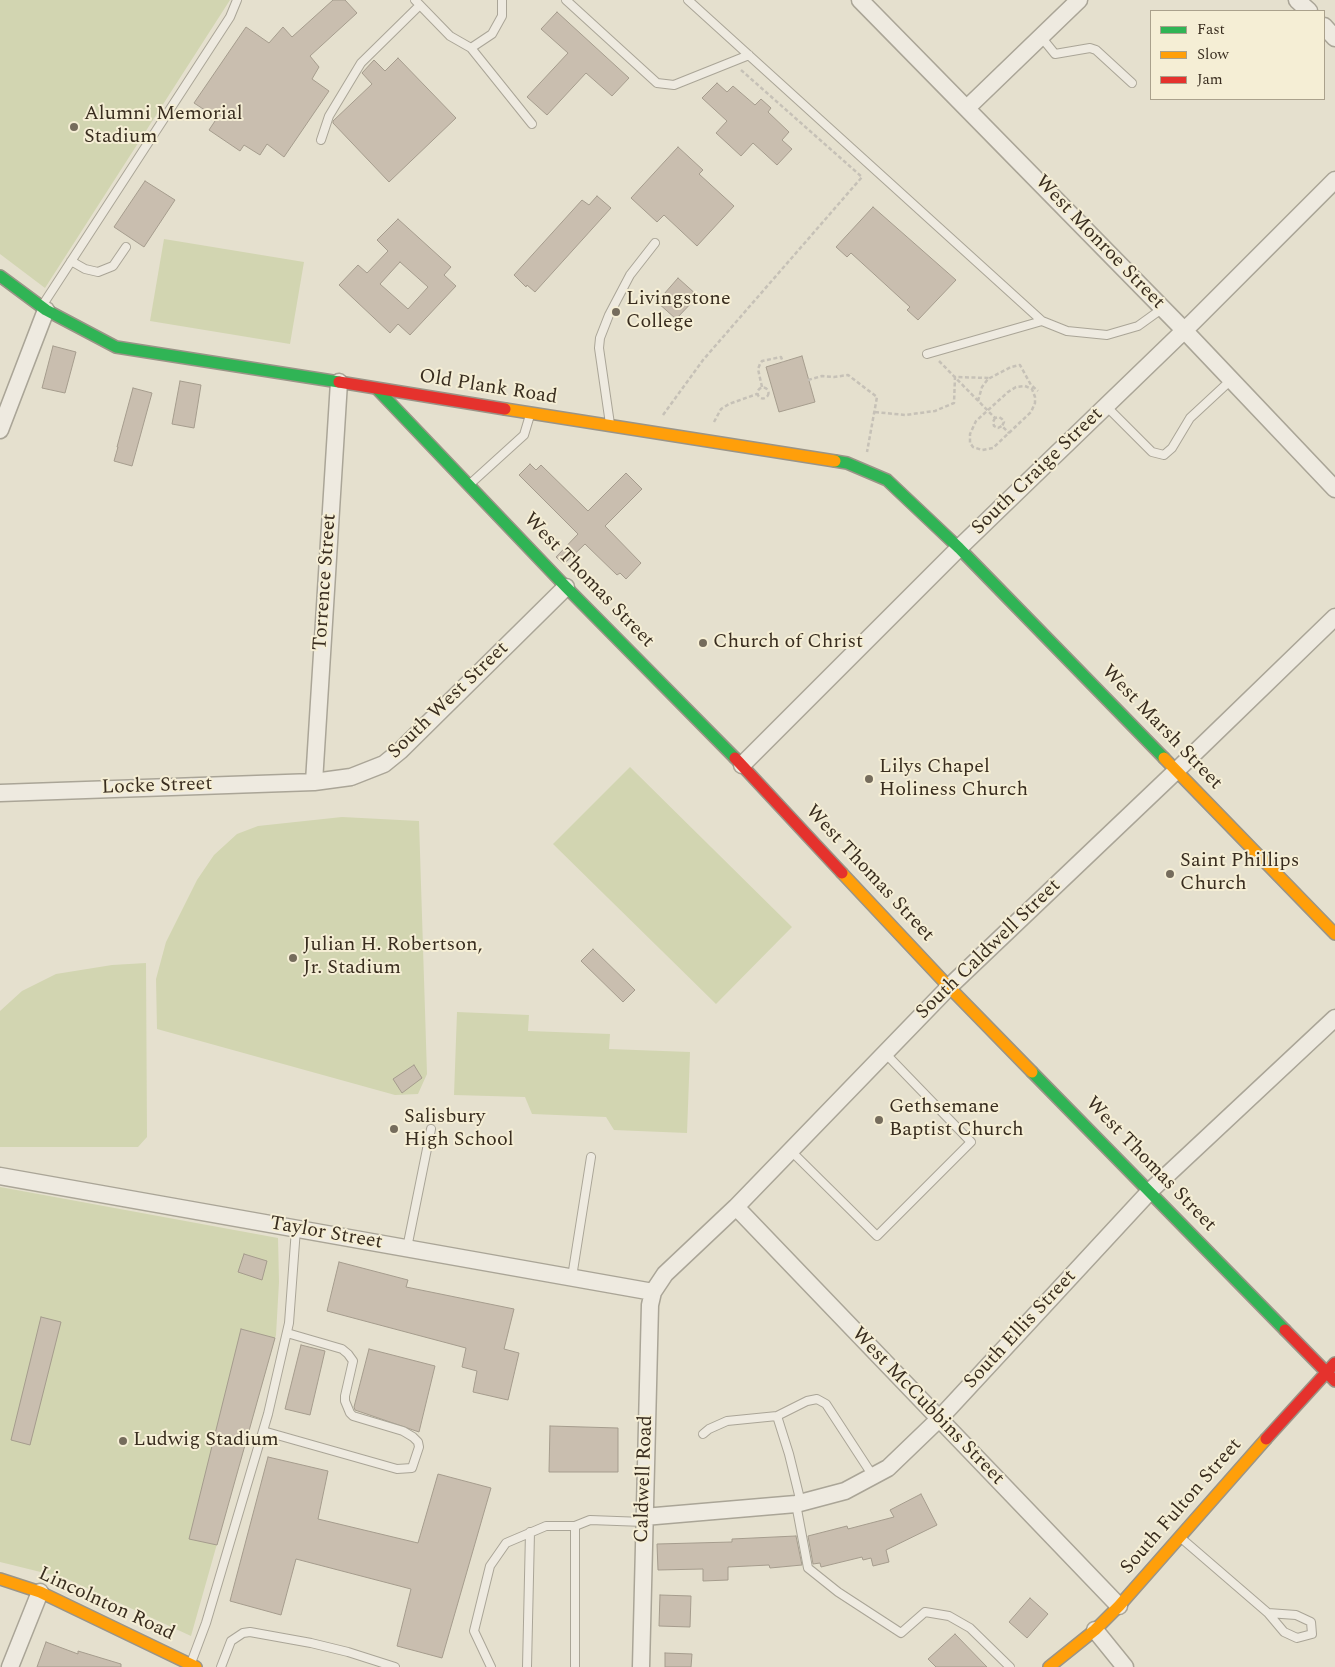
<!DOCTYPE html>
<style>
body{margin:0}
#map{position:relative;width:1335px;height:1667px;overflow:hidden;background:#e5e0ce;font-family:Spectral,serif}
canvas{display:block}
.legend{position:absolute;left:1150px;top:10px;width:175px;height:90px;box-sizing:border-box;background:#f5eed5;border:1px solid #aaa18c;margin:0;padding:6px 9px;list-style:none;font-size:15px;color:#392d1f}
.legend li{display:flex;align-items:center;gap:10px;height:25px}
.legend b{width:25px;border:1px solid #aaa18c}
</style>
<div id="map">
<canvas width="1335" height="1667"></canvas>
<ul class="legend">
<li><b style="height:6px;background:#30b455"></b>Fast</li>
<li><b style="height:6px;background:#ff9f0a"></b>Slow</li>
<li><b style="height:6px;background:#e5322d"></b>Jam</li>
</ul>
</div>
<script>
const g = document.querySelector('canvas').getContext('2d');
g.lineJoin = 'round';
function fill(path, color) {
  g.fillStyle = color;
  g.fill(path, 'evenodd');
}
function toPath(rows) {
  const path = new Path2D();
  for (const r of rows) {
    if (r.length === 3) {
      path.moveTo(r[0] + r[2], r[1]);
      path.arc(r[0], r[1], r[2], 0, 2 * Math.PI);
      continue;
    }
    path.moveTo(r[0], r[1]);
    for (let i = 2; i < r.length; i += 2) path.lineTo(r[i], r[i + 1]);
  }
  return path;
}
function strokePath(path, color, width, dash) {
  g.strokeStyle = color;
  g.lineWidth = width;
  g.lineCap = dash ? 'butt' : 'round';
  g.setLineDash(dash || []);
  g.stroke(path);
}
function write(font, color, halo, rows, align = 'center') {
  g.font = font + ' Spectral,serif';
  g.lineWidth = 4;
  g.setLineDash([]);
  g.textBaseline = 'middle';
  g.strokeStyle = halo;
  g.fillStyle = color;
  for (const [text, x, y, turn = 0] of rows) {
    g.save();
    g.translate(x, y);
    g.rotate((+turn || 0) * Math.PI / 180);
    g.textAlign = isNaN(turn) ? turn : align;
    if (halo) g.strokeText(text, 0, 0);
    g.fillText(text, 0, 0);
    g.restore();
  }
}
fill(toPath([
 [0,0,230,0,45,288,0,254],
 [164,239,304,262,290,344,150,321],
 [630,767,792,927,716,1004,553,844],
 [342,817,419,821,427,1074,418,1094,395,1095,157,1029,156,979,166,942,197,880,214,855,237,834,258,826],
 [146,963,147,1137,138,1147,0,1147,0,1011,22,991,56,974,112,965],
 [457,1012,529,1015,528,1031,610,1034,609,1049,690,1052,687,1133,614,1130,606,1117,532,1114,525,1097,454,1095],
 [0,1187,278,1238,279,1282,276,1335,191,1636,65,1578,0,1562]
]), '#d2d5b1');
const building = toPath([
 [333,0,345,0,357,13,310,56,319,67,312,79,329,91,284,157,267,144,260,155,244,145,240,151,209,130,217,118,194,103,246,27,269,43,283,27,292,37,333,0],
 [557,12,629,78,612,96,586,73,547,115,527,97,568,53,541,29,557,12],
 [398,58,456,118,389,182,333,123,333,121,372,84,362,73,374,60,385,71,398,58],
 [717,83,727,92,733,86,755,105,761,99,771,108,768,112,789,132,782,140,792,149,777,165,753,143,741,156,716,133,727,121,702,98,717,83],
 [678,147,703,170,699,174,734,206,697,246,664,215,657,222,631,198,678,147],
 [145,181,175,200,144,247,114,227,145,181],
 [597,196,611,208,535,292,527,285,526,287,514,275,582,200,589,205,597,196],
 [873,207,956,280,918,320,907,310,910,307,851,253,847,257,836,247,873,207],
 [398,219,451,267,444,275,456,286,410,335,398,324,390,333,339,285,358,265,367,273,388,251,377,240,398,219],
 [400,262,428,287,408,309,380,284,400,262],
 [678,278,698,296,676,319,657,302,678,278],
 [53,346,76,352,65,393,42,388,53,346],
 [802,356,815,402,779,412,766,367,802,356],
 [180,381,201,385,194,428,172,424,180,381],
 [133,388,152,393,132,466,114,461,118,447,117,447,133,388],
 [530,464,536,470,541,465,588,511,626,473,642,489,605,526,641,563,626,579,620,573,617,575,585,544,564,564,556,557,578,534,519,475,530,464],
 [593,949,635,990,623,1002,581,961,593,949],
 [414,1065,422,1078,402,1093,393,1079,414,1065],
 [244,1254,267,1261,262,1280,238,1272,244,1254],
 [339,1262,408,1280,406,1287,514,1309,504,1349,519,1353,508,1400,473,1392,477,1371,462,1367,466,1348,327,1311,339,1262],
 [41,1317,61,1322,30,1445,11,1440,41,1317],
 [241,1329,275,1338,217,1545,189,1539,241,1329],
 [301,1345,325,1351,310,1415,285,1409,301,1345],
 [369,1349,435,1366,419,1432,355,1410,354,1407,369,1349],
 [550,1426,618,1428,618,1472,549,1472,550,1426],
 [268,1457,328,1471,318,1519,418,1543,438,1474,491,1488,442,1658,397,1646,411,1589,296,1559,281,1615,230,1601,268,1457],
 [921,1494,937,1525,886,1550,889,1562,873,1566,871,1558,863,1560,862,1557,821,1567,820,1563,813,1564,808,1536,847,1526,848,1529,894,1517,890,1510,921,1494],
 [796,1536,802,1565,770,1568,769,1565,728,1567,728,1580,703,1581,703,1569,658,1570,657,1544,732,1542,732,1539,796,1536],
 [660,1595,691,1596,690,1627,659,1626,660,1595],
 [1030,1598,1048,1614,1027,1638,1009,1622,1030,1598],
 [955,1634,987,1667,936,1667,928,1659,955,1634],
 [46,1642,78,1654,78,1651,121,1664,121,1667,37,1667,46,1642],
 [665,1653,692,1654,691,1667,665,1667,665,1653]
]);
fill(building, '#c9beaf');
strokePath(building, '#a59c8d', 1);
const lane = toPath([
 [415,0,450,36,471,48,492,34,502,16,502,0],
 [566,0,657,83,674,85,749,55],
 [688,0,1042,321,1067,331,1107,335,1138,326,1163,308],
 [1042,38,1055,54,1090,48,1096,50,1132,83],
 [471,48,532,124],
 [321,140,329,116,361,63,420,5],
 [71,261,85,269,98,272,113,266,126,247],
 [42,306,230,17,237,0],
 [927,354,1042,321],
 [1106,406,1152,452,1164,455,1172,448,1190,418,1231,380],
 [610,424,599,348,600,338,609,315,630,275,655,243],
 [470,484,524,435,530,415],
 [790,1150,877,1236,971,1142,885,1053],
 [407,1248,431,1129],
 [572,1277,591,1157],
 [263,1431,397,1469,412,1468,419,1447,418,1442,413,1437,403,1431,353,1416,350,1413,345,1401,345,1396,353,1361,348,1354,342,1349,287,1333],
 [703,1434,709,1429,727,1421,777,1416],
 [801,1503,789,1454,777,1416,807,1401,817,1399,826,1404,873,1476],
 [796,1504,808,1568,838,1592,901,1633,925,1612,949,1616,970,1628,1010,1667],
 [1181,1538,1268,1613,1296,1615,1311,1622,1312,1634,1297,1638,1284,1632,1268,1613],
 [191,1663,206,1623,268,1414,289,1323,296,1229],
 [221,1667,231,1641,243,1633,250,1632,311,1643,348,1652,395,1667],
 [491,1667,474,1631,490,1566,506,1543,546,1526,575,1526],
 [527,1667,530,1532],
 [575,1667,575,1526,590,1520,644,1522]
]);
const street = toPath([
 [860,0,1184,330,1335,489],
 [1297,0,1309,11],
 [1324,26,1335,38],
 [967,108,1079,0],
 [0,430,46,310],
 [742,765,959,548,1194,321,1335,180],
 [314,782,339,382],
 [0,793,314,782,351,777,384,764,400,751,566,587],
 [0,1176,653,1292],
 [736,1207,1119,1606],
 [644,1517,796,1504,845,1491,888,1468,939,1419,1150,1191,1335,1018],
 [1095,1630,1125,1667],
 [10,1667,40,1592],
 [641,1667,650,1305,653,1292,665,1274,736,1207,949,987,1176,771,1335,617]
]);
const fast = toPath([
 [0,276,46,310,116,347,339,382],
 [378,390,566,587,735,758],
 [835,461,847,463,887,480,959,548,1164,758],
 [1032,1072,1285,1330]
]);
const slow = toPath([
 [505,409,835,461],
 [1164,758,1335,934],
 [842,873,949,987,1032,1072],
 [0,1579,40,1592,196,1667],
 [1049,1667,1095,1630,1119,1606,1266,1439]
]);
const jam = toPath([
 [339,382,505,409],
 [735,758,842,873],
 [1285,1330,1335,1381],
 [1266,1439,1335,1363]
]);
strokePath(lane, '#aaa597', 10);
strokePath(street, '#aaa597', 19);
strokePath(fast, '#9a9487', 14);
strokePath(slow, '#9a9487', 14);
strokePath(jam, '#9a9487', 14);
strokePath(toPath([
 [939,361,995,418,999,417,1002,419,1004,422,1002,426,1009,433],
 [808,380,822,376,834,377,848,375,877,397,867,452],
 [1025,386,1032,389,1035,397,1035,403,1031,412,993,448,982,450,973,447,970,443,970,434,976,421,1008,392,1016,387,1025,386],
 [762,387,758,369,760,364,762,361,781,357,783,362],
 [763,393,5.5],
 [978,401,982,387,988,379,1011,367,1020,365,1031,385,1038,391],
 [875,412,905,415,935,411,954,403,955,377,989,378],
 [663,415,703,360,862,177,741,70],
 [995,418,993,422,994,426,998,428,1002,426],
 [714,422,721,409,729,404,757,394]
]), '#c6c1b7', 2.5, [4, 2.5]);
strokePath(lane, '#eeeae0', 8);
strokePath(street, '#eeeae0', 16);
strokePath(fast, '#30b455', 11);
strokePath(slow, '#ff9f0a', 11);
strokePath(jam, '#e5322d', 11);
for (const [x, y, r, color] of [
 [74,127,5,"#756c5c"],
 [616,312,5,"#756c5c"],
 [703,643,5,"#756c5c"],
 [869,779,5,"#756c5c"],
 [1170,874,5,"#756c5c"],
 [293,958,5,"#756c5c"],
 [879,1120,5,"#756c5c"],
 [394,1129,5,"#756c5c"],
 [123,1441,5,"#756c5c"]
]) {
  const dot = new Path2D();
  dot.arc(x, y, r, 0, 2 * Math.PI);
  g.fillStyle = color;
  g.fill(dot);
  strokePath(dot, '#f5eed5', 2);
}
write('20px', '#392d1f', '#f5eed5', [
 ["Alumni Memorial",84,115],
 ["Stadium",84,138],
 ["Livingstone",626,300],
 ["College",626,323],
 ["Church of Christ",713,643],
 ["Lilys Chapel",879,768],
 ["Holiness Church",879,791],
 ["Saint Phillips",1180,862],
 ["Church",1180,885],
 ["Julian H. Robertson,",303,946],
 ["Jr. Stadium",303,969],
 ["Gethsemane",889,1108],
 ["Baptist Church",889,1131],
 ["Salisbury",404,1118],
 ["High School",404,1141],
 ["Ludwig Stadium",133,1441]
], 'left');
write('20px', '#392d1f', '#f5eed5', [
 ["West Monroe Street",1099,243,46],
 ["Old Plank Road",488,388,9],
 ["South Craige Street",1038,472,-44],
 ["West Thomas Street",588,581,46],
 ["Torrence Street",326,582,-86],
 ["South West Street",449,701,-44],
 ["West Marsh Street",1161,728,46],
 ["Locke Street",157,787,-2],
 ["West Thomas Street",869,874,47],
 ["South Caldwell Street",989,950,-44],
 ["West Thomas Street",1150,1165,46],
 ["Taylor Street",326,1234,10],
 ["South Ellis Street",1021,1330,-47],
 ["West McCubbins Street",927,1407,46],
 ["Caldwell Road",645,1479,-88],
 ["South Fulton Street",1182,1507,-49],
 ["Lincolnton Road",106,1605,25]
]);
</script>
